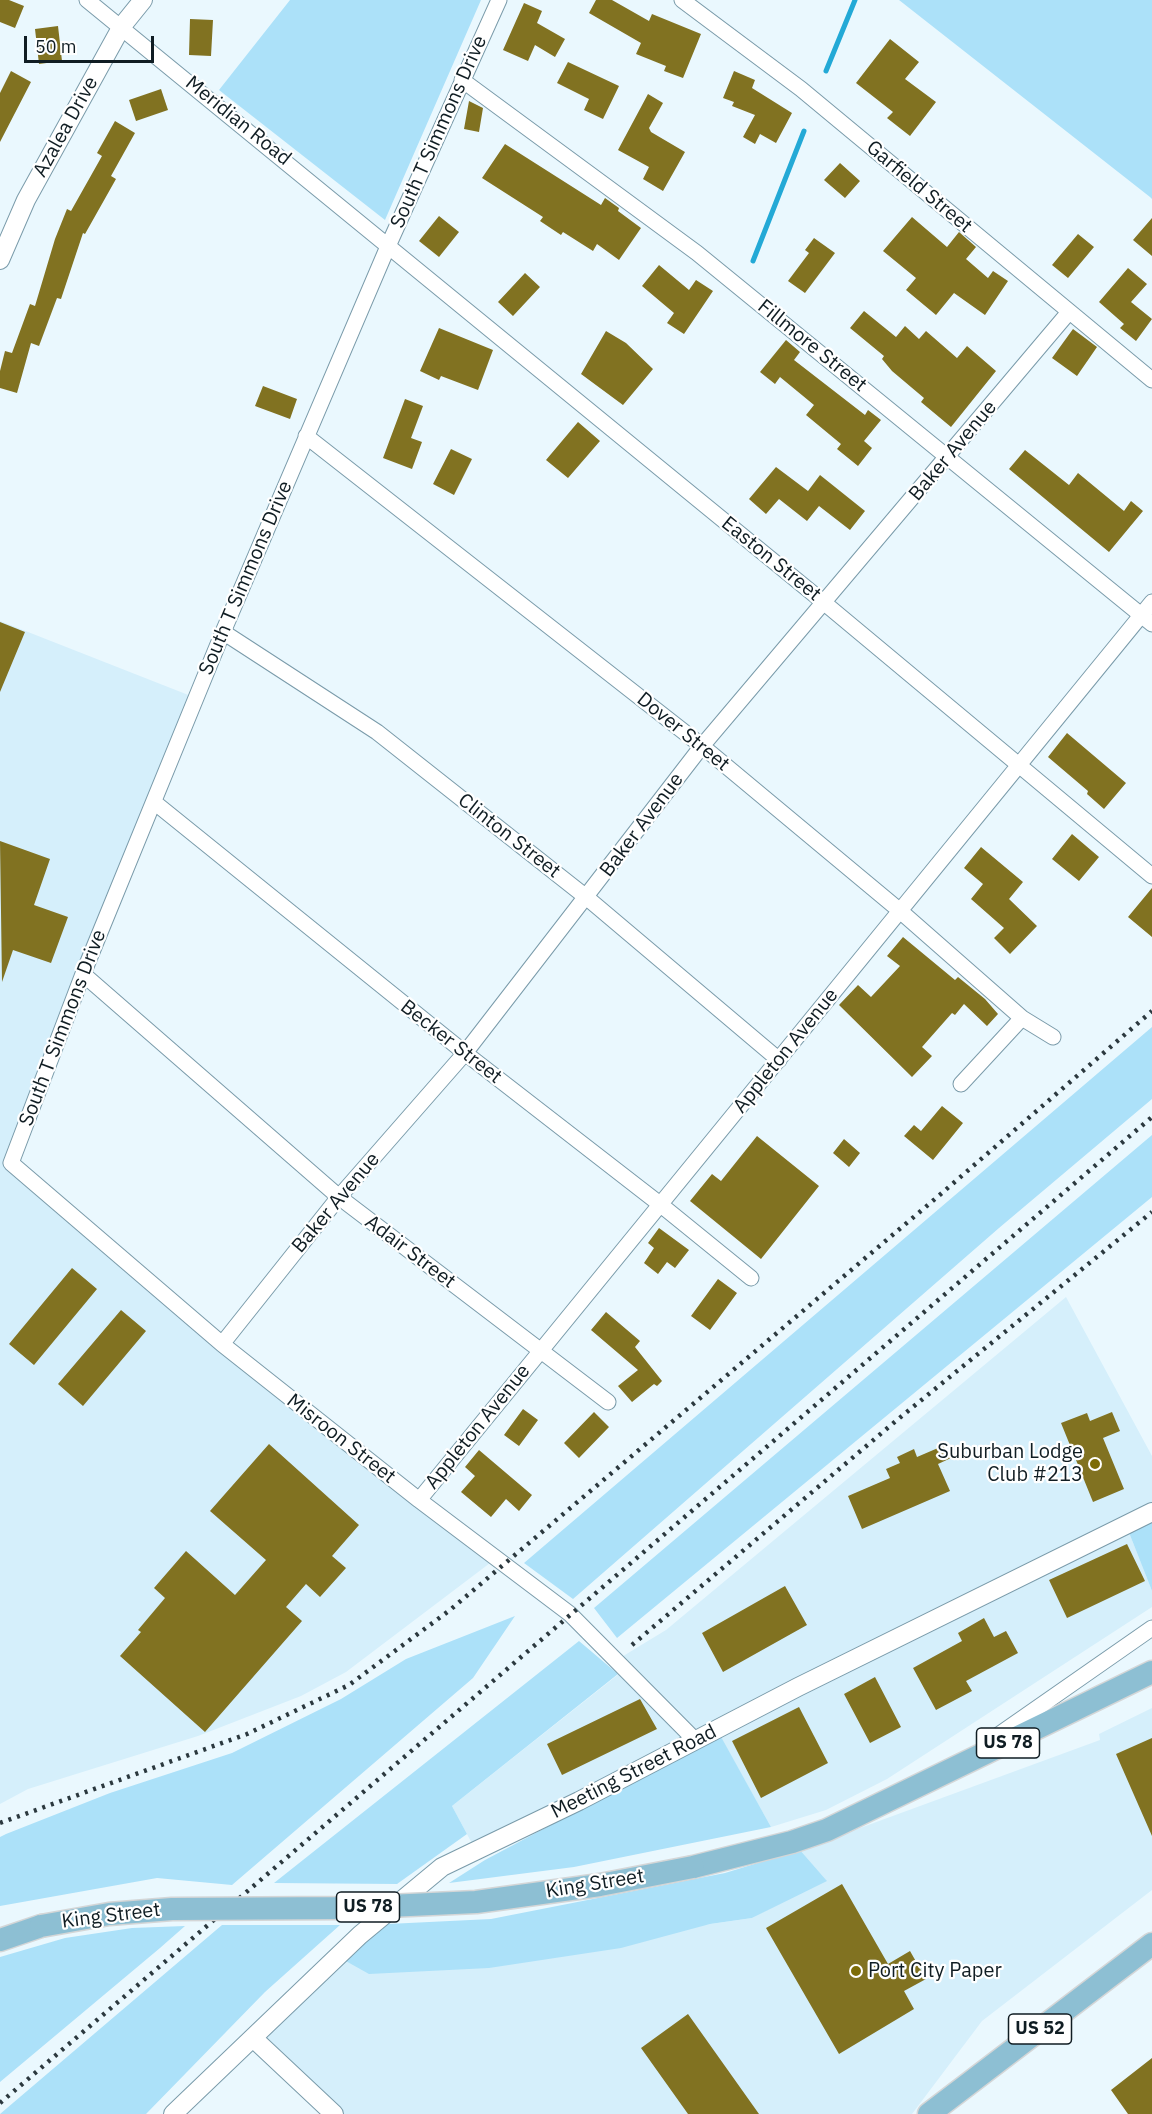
<!DOCTYPE html>
<style>
body{margin:0}
#map{position:relative;width:1152px;height:2114px;overflow:hidden;background:#eaf8fe;font-family:"IBM Plex Sans",sans-serif}
canvas{display:block}
.scale{position:absolute;left:24px;top:36px;width:130px;height:27px;box-sizing:border-box;border:3px solid #101d23;border-top:0;padding-left:8px;font-size:18px;line-height:21px;white-space:nowrap;color:#101d23;-webkit-text-stroke:4px #fff;paint-order:stroke}
</style>
<div id="map">
<canvas width="1152" height="2114"></canvas>
<div class="scale">50 m</div>
</div>
<script>
const g = document.querySelector('canvas').getContext('2d');
g.lineJoin = 'round';
function fill(path, color) {
  g.fillStyle = color;
  g.fill(path, 'evenodd');
}
function toPath(rows) {
  const path = new Path2D();
  for (const r of rows) {
    path.moveTo(r[0], r[1]);
    for (let i = 2; i < r.length; i += 2) path.lineTo(r[i], r[i + 1]);
  }
  return path;
}
function strokePath(path, color, width, dash) {
  g.strokeStyle = color;
  g.lineWidth = width;
  g.lineCap = dash ? 'butt' : 'round';
  g.setLineDash(dash || []);
  g.stroke(path);
}
function write(font, color, halo, rows, align = 'center') {
  g.font = font + ' "IBM Plex Sans",sans-serif';
  g.lineWidth = 4.5;
  g.setLineDash([]);
  g.textBaseline = 'middle';
  g.strokeStyle = halo;
  g.fillStyle = color;
  for (const [text, x, y, turn = 0] of rows) {
    g.save();
    g.translate(x, y);
    g.rotate((+turn || 0) * Math.PI / 180);
    g.textAlign = isNaN(turn) ? turn : align;
    if (halo) g.strokeText(text, 0, 0);
    g.fillText(text, 0, 0);
    g.restore();
  }
}
fill(toPath([
 [0,621,196,698,11,1163,494,1560,346,1672,301,1696,198,1736,28,1789,0,1804],
 [1066,1297,1152,1456,1152,1512,1126,1525,1152,1591,1152,1607,887,1779,826,1810,771,1827,716,1729,476,1851,452,1806,624,1670,615,1661,666,1630],
 [1152,1708,1152,1890,982,2021,912,2114,334,2114,253,2038,338,1956,710,1924,752,1918,826,1880,800,1850,1100,1740,1099,1734]
]), '#d5effb');
fill(toPath([
 [290,0,481,0,385,220,219,90],
 [899,0,1152,0,1152,199,1150,197],
 [1152,1027,1152,1099,999,1228,573,1599,524,1563],
 [1152,1135,1152,1197,617,1638,594,1608],
 [1152,1518,1152,1591,1128,1530],
 [515,1616,473,1678,232,1885,157,1878,0,1906,0,1837,6,1834,110,1793,232,1753,341,1699,406,1659],
 [579,1641,618,1674,452,1806,467,1834,397,1884,274,1883],
 [720,1735,771,1827,574,1867,449,1883,485,1860],
 [800,1850,827,1881,752,1918,710,1924,621,1948,489,1968,369,1974,344,1960,388,1924,491,1919,725,1873],
 [222,1925,340,1925,265,1992,146,2114,0,2114],
 [185,1926,160,1948,0,2082,0,1957,65,1938,132,1928]
]), '#ace1f9');
strokePath(toPath([
 [826,71,855,0],
 [753,261,804,131]
]), '#23a9d6', 5);
fill(toPath([
 [0,0,9,0,24,6,15,28,0,22],
 [596,0,612,0,649,21,652,14,701,34,683,78,664,71,666,66,636,54,641,43,589,13],
 [524,3,542,11,537,23,565,39,555,57,535,45,528,61,503,50],
 [190,19,213,20,211,56,189,55],
 [58,26,62,61,39,64,35,29],
 [890,39,919,62,905,79,936,102,910,136,887,118,893,112,856,83],
 [568,62,619,86,603,119,584,110,589,99,557,83],
 [11,71,31,82,0,142,0,93],
 [734,71,755,80,752,88,792,113,776,143,760,134,755,144,743,137,755,115,732,106,734,102,723,98],
 [161,89,168,110,136,121,129,100],
 [648,94,663,103,649,128,651,132,685,152,663,191,643,179,649,167,618,150],
 [469,101,483,108,479,132,464,129],
 [115,121,135,133,111,176,116,179,85,234,83,233,61,299,57,298,39,346,31,343,17,393,0,388,0,371,5,351,12,353,30,304,35,306,55,239,67,209,71,211,102,156,97,153],
 [505,144,601,205,605,198,619,208,618,211,641,228,619,260,597,244,593,251,563,232,561,235,540,221,543,217,482,178],
 [840,163,860,181,845,198,824,180],
 [439,216,459,232,439,257,419,241],
 [912,217,947,247,959,232,976,247,966,259,988,278,993,271,1008,281,985,315,954,293,936,315,906,290,916,278,883,251],
 [1152,218,1152,256,1133,240],
 [1078,234,1094,247,1068,278,1052,265],
 [814,238,835,253,805,293,788,281,809,253,805,250],
 [659,265,689,290,696,280,713,291,684,334,667,323,674,313,642,286],
 [1128,268,1147,284,1131,302,1152,319,1136,341,1120,328,1124,324,1099,302],
 [525,273,540,287,513,316,498,302],
 [864,311,896,337,905,326,919,339,926,331,957,358,967,346,996,371,951,427,921,402,924,398,892,371,882,359,884,356,850,328],
 [439,328,493,350,478,390,441,376,439,380,420,371],
 [1073,329,1097,347,1077,376,1052,358],
 [606,331,626,343,653,369,623,405,581,374],
 [786,340,800,352,794,360,865,415,868,410,881,420,864,441,872,448,858,466,837,449,841,444,806,415,814,405,780,377,775,384,760,372],
 [263,386,297,399,290,419,255,406],
 [405,399,423,406,411,438,422,442,412,469,383,458],
 [578,422,600,441,568,478,546,460],
 [451,449,472,459,454,495,433,484],
 [1025,450,1069,485,1078,473,1124,511,1131,501,1143,511,1109,552,1009,469],
 [776,467,808,491,820,475,865,511,850,530,819,506,807,521,779,499,766,514,749,499],
 [0,622,25,632,0,692],
 [1067,733,1126,783,1104,809,1087,794,1088,791,1048,757],
 [1072,834,1099,857,1079,881,1052,859],
 [0,841,50,859,34,905,68,917,51,963,13,950,2,982],
 [981,847,1023,882,1009,899,1037,926,1010,954,994,938,1004,928,971,899,983,884,964,868],
 [1152,888,1152,937,1128,917],
 [903,937,955,980,958,977,985,999,998,1014,987,1026,964,1004,955,1015,952,1013,922,1047,932,1056,912,1077,839,1005,858,985,871,997,900,966,887,956],
 [942,1106,963,1123,933,1160,904,1136,914,1125,921,1131],
 [757,1136,819,1186,761,1259,690,1201,712,1174,721,1181],
 [844,1139,860,1153,849,1167,833,1153],
 [659,1228,689,1250,675,1268,667,1262,658,1274,644,1263,654,1248,648,1243],
 [72,1268,97,1289,34,1365,9,1344],
 [718,1279,737,1293,710,1330,691,1316],
 [121,1310,146,1331,83,1406,58,1384],
 [606,1312,640,1341,635,1347,662,1381,657,1386,654,1384,632,1402,618,1386,638,1370,591,1330],
 [523,1409,538,1420,519,1446,504,1435],
 [594,1412,609,1427,579,1458,564,1443],
 [1112,1412,1120,1431,1103,1438,1124,1489,1093,1502,1061,1423,1087,1413,1090,1421],
 [269,1444,359,1525,332,1556,346,1568,320,1597,306,1584,286,1607,302,1621,205,1732,120,1656,141,1632,138,1630,165,1598,154,1588,186,1551,235,1595,266,1560,210,1511],
 [945,1445,951,1458,938,1464,950,1491,862,1529,848,1496,890,1478,886,1469,900,1463,897,1457,914,1449,917,1457],
 [479,1450,532,1495,519,1511,506,1499,491,1517,461,1492,475,1476,465,1467],
 [1127,1544,1145,1581,1067,1618,1049,1580],
 [785,1586,807,1625,723,1672,702,1633],
 [984,1618,994,1637,1006,1631,1018,1653,966,1681,972,1691,936,1710,913,1668,962,1641,958,1633],
 [875,1677,901,1727,870,1743,844,1694],
 [640,1699,657,1729,562,1775,547,1744],
 [799,1707,828,1763,761,1798,732,1741],
 [1152,1738,1152,1836,1116,1754],
 [842,1884,888,1964,910,1951,926,1979,904,1991,914,2009,839,2054,766,1928],
 [688,2014,759,2114,688,2114,641,2048],
 [1152,2058,1152,2114,1128,2114,1111,2090]
]), '#817221');
const minor = toPath([
 [87,0,816,596,1152,876],
 [499,0,389,244,223,632,83,974,11,1163,222,1344,419,1500,570,1614,695,1740],
 [682,0,801,89,1152,380],
 [462,80,697,253,1152,624],
 [306,436,702,746,899,910,1022,1018,1053,1037],
 [223,632,377,732,586,897,779,1060],
 [154,802,465,1053,661,1205,751,1278],
 [83,974,339,1197,608,1402],
 [961,1084,1022,1018],
 [222,1344,339,1197,465,1053,702,746,1069,312],
 [419,1500,1152,602],
 [987,1743,1152,1628]
]);
const tertiary = toPath([
 [0,260,26,200,122,26,143,0],
 [253,2038,334,2114],
 [173,2114,360,1935,442,1867,579,1801,798,1687,1152,1512]
]);
const primary = toPath([
 [693,1867,792,1842,827,1830,1152,1672],
 [0,1940,41,1926],
 [929,2114,1152,1944]
]);
strokePath(minor, '#7a9baa', 17);
strokePath(tertiary, '#7a9baa', 20);
strokePath(primary, '#d4d6d7', 25);
strokePath(minor, '#fff', 15);
strokePath(tertiary, '#fff', 18);
strokePath(primary, '#8dbfd3', 22);
strokePath(toPath([
 [632,1645,897,1420,1152,1212],
 [0,1823,247,1734,349,1685,450,1610,935,1199,1152,1011],
 [0,2103,1152,1117]
]), '#2b383e', 4.5, [3, 6]);
const primaryBridge = toPath([
 [41,1926,109,1914,172,1909,344,1908,476,1902,600,1885,693,1867]
]);
strokePath(primaryBridge, '#d4d6d7', 25, []);
strokePath(primaryBridge, '#8dbfd3', 22);
for (const [x, y, r, color] of [
 [1095,1464,6,"#7d6c07"],
 [856,1971,6,"#7d6c07"]
]) {
  const dot = new Path2D();
  dot.arc(x, y, r, 0, 2 * Math.PI);
  g.fillStyle = color;
  g.fill(dot);
  strokePath(dot, '#fff', 2);
}
for (const [x, y, w] of [
 [1008,1743,63],
 [368,1907,63],
 [1040,2029,63]
]) {
  const box = new Path2D();
  box.roundRect(x - w / 2, y - 15, w, 30, 4.5);
  g.fillStyle = '#fff';
  g.fill(box);
  strokePath(box, '#101d23', 1.5);
}
write('bold 18px', '#101d23', null, [
 ["US 78",1008,1743],
 ["US 78",368,1907],
 ["US 52",1040,2029]
]);
write('20px', '#101d23', '#fff', [
 ["Meridian Road",238,121,39],
 ["Azalea Drive",66,127,-61],
 ["South T Simmons Drive",439,132,-66],
 ["Garfield Street",919,187,40],
 ["Fillmore Street",812,346,39],
 ["Baker Avenue",953,451,-50],
 ["Easton Street",771,559,39],
 ["South T Simmons Drive",246,578,-67],
 ["Dover Street",683,732,39],
 ["Baker Avenue",642,825,-53],
 ["Clinton Street",509,836,38],
 ["South T Simmons Drive",63,1028,-69],
 ["Becker Street",451,1042,38],
 ["Appleton Avenue",786,1051,-51],
 ["Baker Avenue",336,1203,-50],
 ["Adair Street",410,1252,37],
 ["Appleton Avenue",478,1427,-51],
 ["Misroon Street",341,1439,38],
 ["Meeting Street Road",634,1772,-27],
 ["King Street",595,1884,-9],
 ["King Street",111,1916,-7]
]);
write('20px', '#101d23', '#fff', [
 ["Suburban Lodge",1083,1452],
 ["Club #213",1083,1475],
 ["Port City Paper",868,1971,"left"]
], 'right');
</script>
